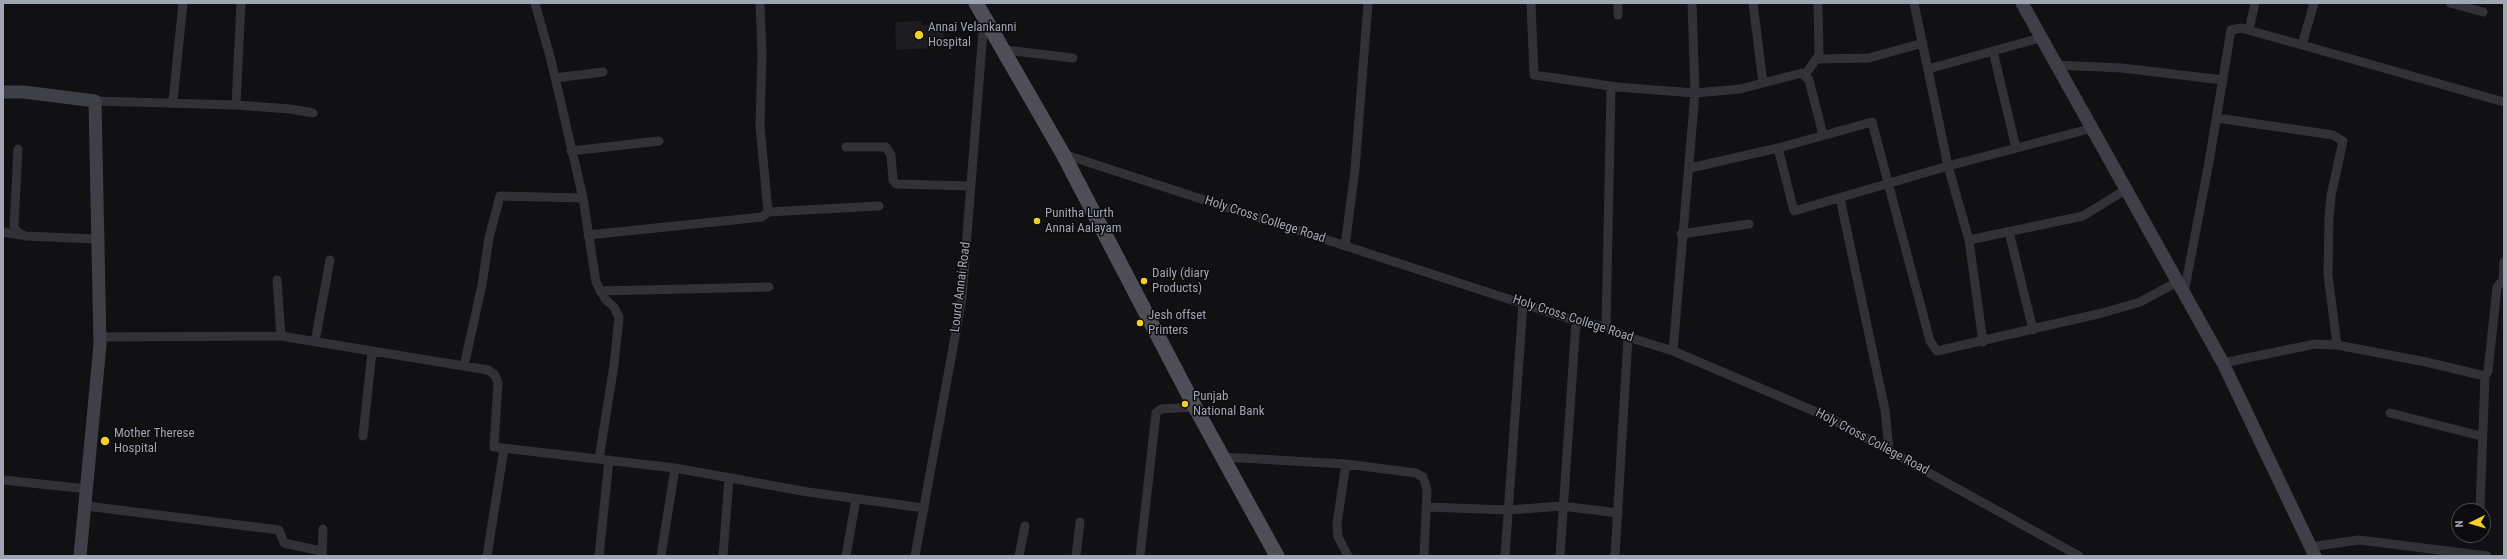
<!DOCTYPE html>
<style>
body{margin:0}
#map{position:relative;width:2507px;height:559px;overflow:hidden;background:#111012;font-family:"Roboto Condensed",sans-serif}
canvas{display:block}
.frame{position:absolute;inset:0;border:4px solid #a1a4b3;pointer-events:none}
.north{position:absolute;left:2451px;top:503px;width:40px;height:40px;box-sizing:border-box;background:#0c0b0d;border:1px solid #48484f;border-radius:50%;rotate:265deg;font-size:11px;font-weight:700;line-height:16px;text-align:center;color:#a1a4b3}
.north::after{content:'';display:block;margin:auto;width:14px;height:18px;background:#f2d028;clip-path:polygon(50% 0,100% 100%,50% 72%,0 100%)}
</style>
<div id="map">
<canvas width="2507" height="559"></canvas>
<div class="frame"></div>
<div class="north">N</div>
</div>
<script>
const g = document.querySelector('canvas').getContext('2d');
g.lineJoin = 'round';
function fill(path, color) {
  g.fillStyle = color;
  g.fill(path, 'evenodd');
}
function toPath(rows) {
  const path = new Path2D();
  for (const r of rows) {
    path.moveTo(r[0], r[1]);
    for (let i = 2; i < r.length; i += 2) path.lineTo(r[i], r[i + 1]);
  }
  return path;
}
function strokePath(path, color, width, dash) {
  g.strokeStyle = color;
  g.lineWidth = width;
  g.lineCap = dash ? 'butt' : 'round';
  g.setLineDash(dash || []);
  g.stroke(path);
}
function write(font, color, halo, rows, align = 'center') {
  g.font = font + ' "Roboto Condensed",sans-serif';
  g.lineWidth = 3;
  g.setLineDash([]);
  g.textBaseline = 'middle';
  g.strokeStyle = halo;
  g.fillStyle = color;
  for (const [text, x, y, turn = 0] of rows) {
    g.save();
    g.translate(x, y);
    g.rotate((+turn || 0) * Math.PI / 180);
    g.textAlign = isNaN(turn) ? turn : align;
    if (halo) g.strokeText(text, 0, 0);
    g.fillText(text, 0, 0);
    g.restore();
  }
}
fill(toPath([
 [921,21,922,25,937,24,937,30,943,30,944,40,935,41,935,48,896,50,895,22]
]), '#1d1c1f');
strokePath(toPath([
 [535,3,551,60,583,198,596,282,605,299,614,307,619,317,614,365,599,459],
 [1531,3,1534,75,1617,87],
 [1618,3,1618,15],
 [1753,3,1763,83],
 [1914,3,1948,166,1969,240,2083,216,2125,190],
 [2450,3,2483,12],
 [2249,30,2255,3],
 [2302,45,2504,102],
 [1005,50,1073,58],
 [1993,51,2016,148],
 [1818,59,1869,58,1923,43],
 [2055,65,2122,68,2223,80],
 [1928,69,2040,38],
 [1805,75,1819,55,1818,3],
 [555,78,603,72],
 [95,101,236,105,241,3],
 [173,101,183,3],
 [236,105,290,109,313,113],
 [2217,118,2333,135,2343,141,2331,196,2329,218,2328,275,2337,345],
 [846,147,886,147,891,155,893,180,896,184,971,186],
 [1778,148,1794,211,1948,166,2093,128],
 [18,149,14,226,17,232,25,236,96,239],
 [571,151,659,141],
 [1063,154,1576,321,1606,327,1628,337,1673,351,1828,417,2079,556],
 [1690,168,1778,148,1872,122,1930,341,1937,351,2102,313,2140,302,2179,281],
 [1840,198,1885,410,1889,450],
 [768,212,879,206],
 [3,232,20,235],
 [2009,232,2033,330],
 [1681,234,1749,224],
 [588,235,762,217,768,212,760,126,762,53,760,3],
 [1969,240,1983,342],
 [1345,246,1355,170,1368,3],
 [2503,279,2504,262],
 [277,280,281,336],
 [600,291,769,287],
 [2184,293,2209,162,2231,30,2241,28,2302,45,2314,3],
 [1606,327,1611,89,1616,87,1695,93,1740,89,1802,73,1809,80,1823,135],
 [99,337,281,336,488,370,495,375,498,383,494,447,675,468,808,492,924,508],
 [315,342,330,260],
 [1673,351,1695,93,1692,3],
 [2223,363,2315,344,2337,345,2426,362,2485,376,2488,371,2497,287,2504,279],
 [464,366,482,285,489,238,500,196,583,198],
 [2390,413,2481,436],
 [363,436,372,352],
 [1223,457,1346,464,1416,473,1423,477,1427,490,1424,556],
 [1346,464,1337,523,1338,537,1348,556],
 [3,480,88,489],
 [86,506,279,530,284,543,321,551],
 [1426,507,1509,510,1562,506,1618,513],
 [2480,509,2485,376],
 [2310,547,2359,540,2487,556],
 [322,556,323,529],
 [487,556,504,449],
 [599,556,609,460],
 [661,556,675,468],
 [723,556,729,478],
 [846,556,856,499],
 [915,556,962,298,984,19],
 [1019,556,1025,526],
 [1076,556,1080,522],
 [1140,556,1156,413,1161,409,1195,407],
 [1505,556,1523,304],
 [1560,556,1576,321],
 [1615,556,1628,337]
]), '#313137', 9);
strokePath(toPath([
 [2022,3,2223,363,2315,556],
 [3,92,24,92,95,101,100,345,80,556]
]), '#3f4047', 13);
strokePath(toPath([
 [976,3,1063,154,1195,407,1277,556]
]), '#4d4e56', 15);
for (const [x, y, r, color] of [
 [919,35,5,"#f2d028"],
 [1037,221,4,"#f2d028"],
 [1144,281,4,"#f2d028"],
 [1140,323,4,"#f2d028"],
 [1185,404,4,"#f2d028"],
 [105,441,5,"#f2d028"]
]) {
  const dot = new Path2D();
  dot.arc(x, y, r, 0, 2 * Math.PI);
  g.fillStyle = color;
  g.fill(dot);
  strokePath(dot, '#0c0b0d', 1.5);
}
write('13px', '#a1a4b3', '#0c0b0d', [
 ["Annai Velankanni",928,28],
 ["Hospital",928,43],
 ["Punitha Lurth",1045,214],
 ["Annai Aalayam",1045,229],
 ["Daily (diary",1152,274],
 ["Products)",1152,289],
 ["Jesh offset",1148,316],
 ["Printers",1148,331],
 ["Punjab",1193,397],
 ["National Bank",1193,412],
 ["Mother Therese",114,434],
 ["Hospital",114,449]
], 'left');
write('13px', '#a1a4b3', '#0c0b0d', [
 ["Holy Cross College Road",1265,220,18],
 ["Lourd Annai Road",961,287,-83],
 ["Holy Cross College Road",1573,319,18],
 ["Holy Cross College Road",1872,442,28]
]);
</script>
